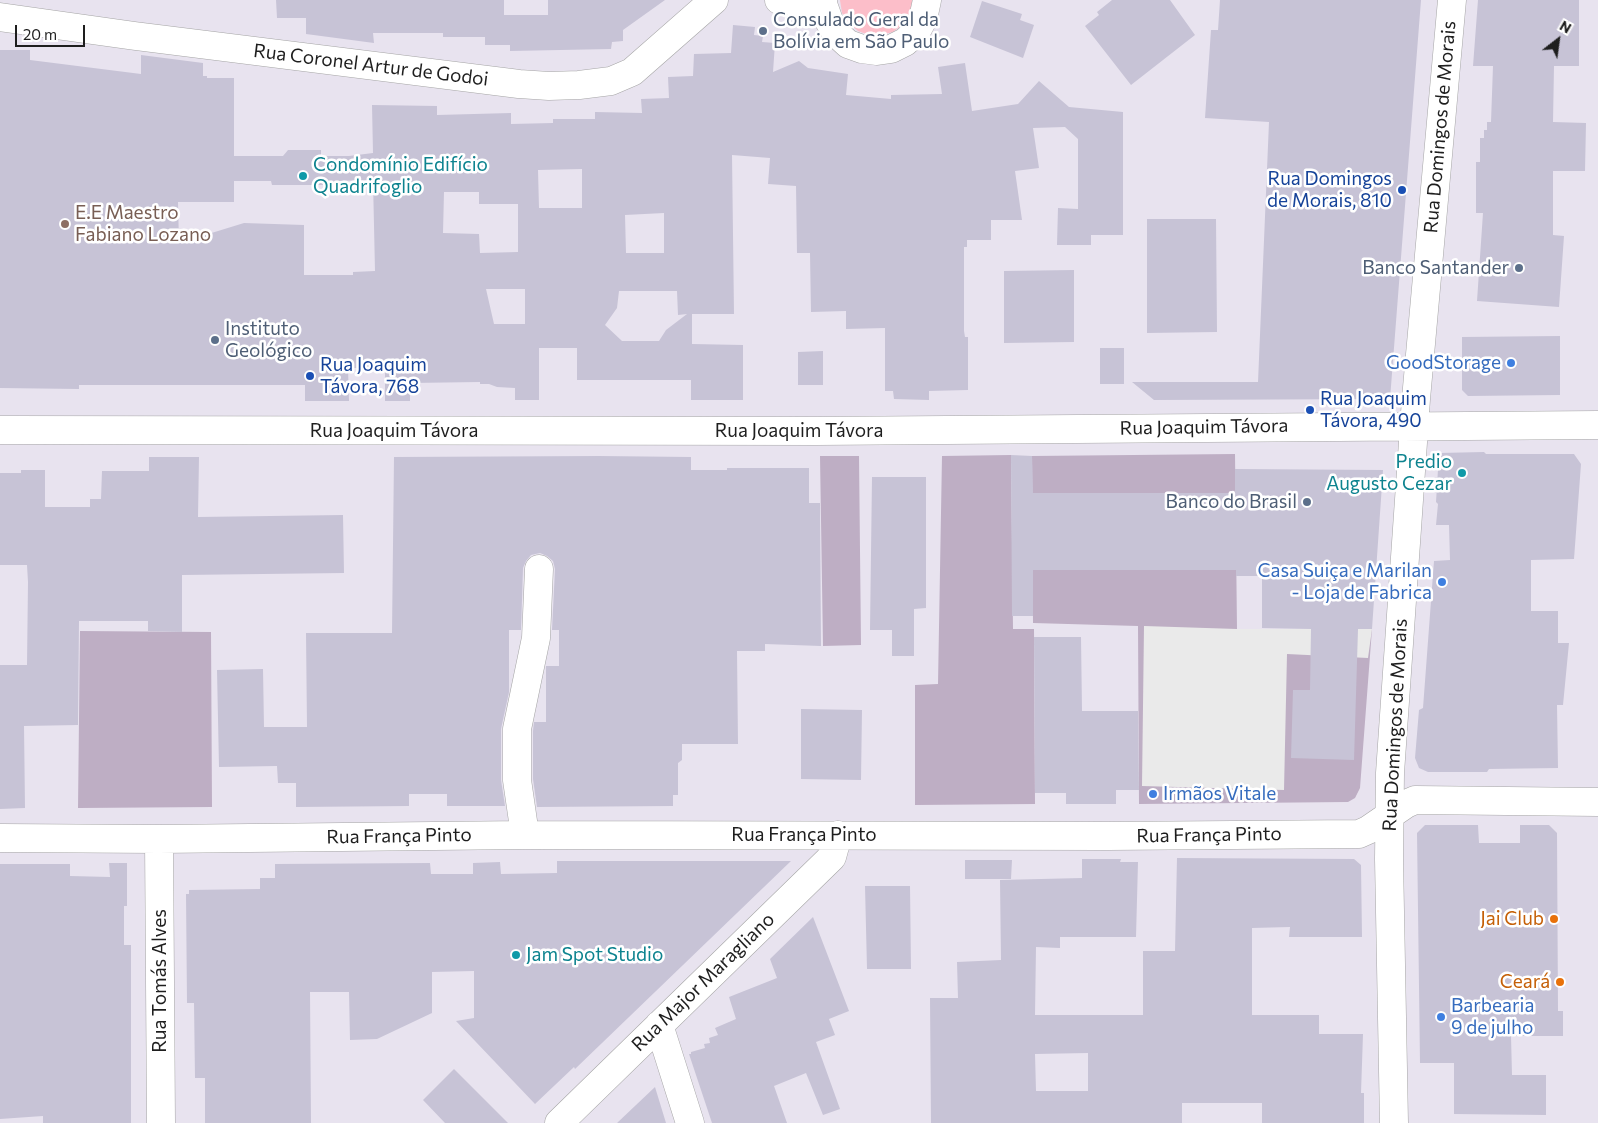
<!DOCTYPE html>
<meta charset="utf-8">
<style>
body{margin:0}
#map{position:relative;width:1598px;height:1123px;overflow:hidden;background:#e8e3ef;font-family:Commissioner,sans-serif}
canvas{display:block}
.north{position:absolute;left:1533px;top:15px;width:50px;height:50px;-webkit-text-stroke:4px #fff;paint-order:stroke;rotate:30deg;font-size:14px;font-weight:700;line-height:20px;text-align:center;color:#1e1e1e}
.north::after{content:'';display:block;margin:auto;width:18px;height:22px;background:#1e1e1e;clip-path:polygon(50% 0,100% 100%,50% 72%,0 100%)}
.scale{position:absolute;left:15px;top:25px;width:70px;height:22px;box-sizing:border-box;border:2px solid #1e1e1e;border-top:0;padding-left:6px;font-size:15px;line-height:18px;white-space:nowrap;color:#1e1e1e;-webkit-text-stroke:4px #fff;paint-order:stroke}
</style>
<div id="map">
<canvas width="1598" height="1123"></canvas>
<div class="north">N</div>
<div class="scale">20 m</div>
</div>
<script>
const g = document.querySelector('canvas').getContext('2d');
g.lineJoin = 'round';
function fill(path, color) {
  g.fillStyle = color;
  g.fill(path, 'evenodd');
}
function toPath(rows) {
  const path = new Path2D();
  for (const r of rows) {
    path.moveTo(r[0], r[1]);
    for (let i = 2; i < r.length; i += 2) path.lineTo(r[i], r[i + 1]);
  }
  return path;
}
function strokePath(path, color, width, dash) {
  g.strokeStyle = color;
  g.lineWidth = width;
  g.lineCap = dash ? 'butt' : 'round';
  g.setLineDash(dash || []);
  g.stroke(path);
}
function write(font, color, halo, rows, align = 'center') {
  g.font = font + ' Commissioner,sans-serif';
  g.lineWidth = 5;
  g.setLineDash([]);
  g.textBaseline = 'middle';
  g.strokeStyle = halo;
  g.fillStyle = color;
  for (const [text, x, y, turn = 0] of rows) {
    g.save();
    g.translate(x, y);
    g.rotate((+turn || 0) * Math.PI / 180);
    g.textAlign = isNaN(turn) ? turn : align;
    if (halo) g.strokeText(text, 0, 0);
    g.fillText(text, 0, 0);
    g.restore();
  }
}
fill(toPath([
 [1235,454,1237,629,1372,629,1360,788,1355,798,1348,802,1139,804,1138,626,1033,623,1032,456],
 [1011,455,1013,629,1034,629,1035,804,915,805,915,685,938,684,942,456],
 [820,456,859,456,861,645,823,646],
 [80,631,211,632,212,807,78,808]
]), '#beaec4');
fill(toPath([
 [840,0,912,0,912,3,909,15,902,25,893,32,881,35,869,35,858,31,849,23,842,13]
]), '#fcbec9');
fill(toPath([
 [1144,626,1237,629,1372,629,1368,658,1287,654,1284,790,1142,786]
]), '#eaeaea');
fill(toPath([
 [276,0,504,0,504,15,548,15,548,0,665,0,623,30,623,41,612,42,611,49,510,51,510,45,485,45,485,37,443,37,443,33,373,33,374,43,306,34,306,18,277,18],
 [1112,0,1170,0,1195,35,1131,85,1085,26,1099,15,1097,12],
 [1220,0,1421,0,1390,399,1154,400,1132,382,1258,382,1269,122,1205,118,1211,30,1218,30],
 [1478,0,1579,0,1579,66,1554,66,1553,122,1586,123,1585,171,1553,171,1553,235,1564,236,1559,307,1477,301,1483,213,1476,213,1476,162,1480,162,1480,138,1484,138,1484,130,1487,130,1487,122,1491,122,1493,66,1473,66],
 [982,1,1022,14,1020,20,1034,25,1023,58,970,37],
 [733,25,755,27,754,35,763,36,762,42,775,43,773,72,799,61,808,68,848,74,846,95,891,99,891,95,942,94,938,67,965,63,972,111,1018,104,1039,81,1069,107,1123,112,1123,235,1091,235,1091,245,1057,245,1058,208,1078,209,1078,139,1065,127,1033,128,1039,168,1015,171,1022,220,991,220,991,240,967,240,967,247,964,247,964,331,965,337,968,337,968,390,929,391,929,400,894,399,893,391,885,391,885,328,846,329,846,311,811,312,810,253,797,253,796,186,768,184,770,158,732,155,734,314,692,314,692,344,743,345,743,400,691,400,691,380,577,380,577,348,539,348,539,400,515,400,515,388,497,387,489,384,480,384,480,382,410,383,410,401,385,401,385,368,348,368,349,401,305,401,305,385,79,385,79,389,0,388,0,50,30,50,30,60,141,74,141,55,203,63,203,76,207,76,207,78,234,78,234,156,283,156,288,150,321,150,321,156,349,156,373,153,372,105,437,106,437,115,511,113,511,124,553,123,553,119,595,119,595,112,642,113,641,99,669,98,668,77,693,76,694,54,731,53],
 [582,169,582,208,539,208,538,170],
 [373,180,375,271,353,272,353,275,304,275,304,225,244,223,179,243,178,202,234,202,234,181,271,181,272,185,335,185,336,181],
 [444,192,479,192,479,204,518,204,518,252,480,253,479,234,443,233],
 [664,213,664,253,626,253,625,215],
 [486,289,525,289,525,324,494,324],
 [619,291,677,291,678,315,687,314,666,330,659,341,622,341,605,325,617,308],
 [1147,219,1216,219,1217,332,1147,333],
 [1074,270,1074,342,1004,343,1004,271],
 [1560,336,1560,395,1468,396,1462,390,1462,337],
 [1100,348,1124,348,1124,384,1100,384],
 [823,351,823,385,798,385,798,352],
 [1484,452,1486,454,1574,454,1581,464,1574,559,1531,560,1531,611,1558,611,1558,643,1569,643,1563,705,1557,705,1558,768,1489,769,1487,772,1428,772,1419,768,1415,758,1419,710,1423,708,1434,561,1450,560,1449,525,1436,525,1438,504,1436,502,1439,453],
 [1011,455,1032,456,1033,493,1235,493,1235,469,1383,470,1372,629,1358,629,1354,760,1291,758,1293,690,1310,690,1311,629,1262,628,1262,576,1236,576,1236,570,1033,570,1033,616,1012,616],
 [599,456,691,457,691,470,727,470,727,468,809,468,809,503,820,503,821,646,765,644,765,651,737,651,738,744,682,744,682,760,678,763,678,795,673,795,673,806,537,807,533,779,533,731,534,722,546,722,546,666,559,666,559,630,552,630,555,569,553,561,547,556,540,553,531,555,526,561,523,568,521,630,509,630,509,692,501,729,501,780,505,806,447,806,447,794,409,794,409,806,296,807,296,783,278,783,277,766,219,767,217,670,263,669,264,727,307,727,306,633,392,633,394,457],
 [149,457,199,457,198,517,343,515,344,573,182,575,182,632,148,631,148,621,79,621,78,725,24,726,25,808,0,809,0,665,27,665,28,582,27,565,0,565,0,473,21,473,21,470,45,470,45,507,90,507,90,499,101,499,102,471,149,471],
 [872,477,926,477,926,608,914,609,914,656,892,656,892,630,870,630],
 [1034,637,1081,637,1082,711,1138,711,1139,790,1116,790,1116,804,1066,804,1066,793,1035,793],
 [801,709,862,710,861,780,801,779],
 [1425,825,1478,825,1479,843,1520,843,1520,825,1549,825,1557,833,1558,1011,1563,1011,1563,1036,1511,1036,1512,1075,1546,1075,1546,1115,1454,1114,1454,1063,1420,1063,1417,833],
 [1177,858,1354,859,1361,865,1362,937,1289,937,1290,927,1252,928,1252,1015,1319,1015,1319,1034,1363,1034,1361,1093,1364,1093,1364,1123,1262,1123,1262,1103,1182,1103,1182,1123,931,1123,930,998,958,998,957,962,1001,960,1000,880,1082,878,1082,859,1121,859,1120,862,1138,862,1136,937,1060,937,1060,948,1036,947,1035,1015,1143,1015,1143,951,1175,951],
 [1088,1053,1088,1091,1036,1091,1035,1054],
 [965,860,1012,860,1011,879,965,879],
 [557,861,791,861,575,1069,574,1067,535,1104,456,1021,474,1018,474,971,432,972,432,1013,377,1039,350,1040,349,992,310,992,311,1123,205,1123,205,1078,195,1078,194,1003,187,1003,186,894,189,894,189,890,260,889,260,878,275,878,275,864,430,863,431,874,473,874,473,863,500,862,501,874,557,873],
 [109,863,127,863,127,906,124,906,124,945,131,945,131,1123,43,1123,43,1116,0,1119,0,864,70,864,70,876,110,877],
 [865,886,910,886,911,969,867,969],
 [813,917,849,1011,829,1019,835,1035,816,1042,840,1109,823,1115,806,1073,774,1086,787,1123,712,1123,689,1054,691,1054,691,1052,705,1048,704,1044,710,1043,709,1038,718,1035,715,1028,736,1019,729,997,777,978,770,959],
 [454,1069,508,1123,445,1123,423,1100],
 [655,1087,666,1123,617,1123]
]), '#c7c3d6');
const minor = toPath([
 [779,0,823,4],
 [823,0,823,4,829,21,837,34,848,44,862,49,877,51,891,49,905,42,916,32,923,19,927,0],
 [0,17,135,36,519,84,549,86,579,85,611,81,632,72,714,0],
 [0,430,817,431,1598,425],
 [525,835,517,780,517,729,536,638,539,569],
 [0,838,159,839,525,835,1108,836,1359,834,1368,830,1406,804,1415,800,1598,802],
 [159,839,161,1123],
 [659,1025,690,1123],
 [559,1123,832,857,838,835],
 [1394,1123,1389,859,1390,773,1416,399,1452,0]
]);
strokePath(minor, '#a5a5a5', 29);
strokePath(minor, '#fff', 28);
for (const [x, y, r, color] of [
 [763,31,5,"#5c6f8a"],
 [303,176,5,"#0f9aa8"],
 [1402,190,5,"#1a4fb4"],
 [65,224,5,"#8d6e63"],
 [1519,268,5,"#5c6f8a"],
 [215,340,5,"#5c6f8a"],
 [1511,363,5,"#3f7fe0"],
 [310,376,5,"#1a4fb4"],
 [1310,410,5,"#1a4fb4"],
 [1462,473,5,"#0f9aa8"],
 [1307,502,5,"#5c6f8a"],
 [1442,582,5,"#3f7fe0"],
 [1153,794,5,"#3f7fe0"],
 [1554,919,5,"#e8710a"],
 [516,955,5,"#0f9aa8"],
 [1560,982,5,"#e8710a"],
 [1441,1017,5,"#3f7fe0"]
]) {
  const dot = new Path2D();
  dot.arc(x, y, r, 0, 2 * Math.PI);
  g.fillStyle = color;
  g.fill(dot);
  strokePath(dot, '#fff', 2);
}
write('19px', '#4e5e75', '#fff', [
 ["Consulado Geral da",773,20],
 ["Bolívia em São Paulo",773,42],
 ["Banco Santander",1509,268,"right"],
 ["Instituto",225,329],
 ["Geológico",225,351],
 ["Banco do Brasil",1297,502,"right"]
], 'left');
write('19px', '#1e1e1e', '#fff', [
 ["Rua Coronel Artur de Godoi",371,65,7],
 ["Rua Domingos de Morais",1440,127,-85],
 ["Rua Joaquim Távora",1204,427,-1],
 ["Rua Joaquim Távora",394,431],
 ["Rua Joaquim Távora",799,431],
 ["Rua Domingos de Morais",1395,725,-87],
 ["Rua França Pinto",804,835],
 ["Rua França Pinto",1209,835,-1],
 ["Rua França Pinto",399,836,-1],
 ["Rua Tomás Alves",160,981,-90],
 ["Rua Major Maragliano",703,982,-44]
]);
write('19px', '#0d838f', '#fff', [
 ["Condomínio Edifício",313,165],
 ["Quadrifoglio",313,187],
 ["Predio",1452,462,"right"],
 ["Augusto Cezar",1452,484,"right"],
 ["Jam Spot Studio",526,955]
], 'left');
write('19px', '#164399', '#fff', [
 ["Rua Domingos",1392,179,"right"],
 ["de Morais, 810",1392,201,"right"],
 ["Rua Joaquim",320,365],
 ["Távora, 768",320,387],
 ["Rua Joaquim",1320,399],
 ["Távora, 490",1320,421]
], 'left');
write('19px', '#785e54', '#fff', [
 ["E.E Maestro",75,213],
 ["Fabiano Lozano",75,235]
], 'left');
write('19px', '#366cbe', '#fff', [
 ["GoodStorage",1501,363],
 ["Casa Suiça e Marilan",1432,571],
 ["- Loja de Fabrica",1432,593],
 ["Irmãos Vitale",1163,794,"left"],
 ["Barbearia",1451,1006,"left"],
 ["9 de julho",1451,1028,"left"]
], 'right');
write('19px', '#c56008', '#fff', [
 ["Jai Club",1544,919],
 ["Ceará",1550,982]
], 'right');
</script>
